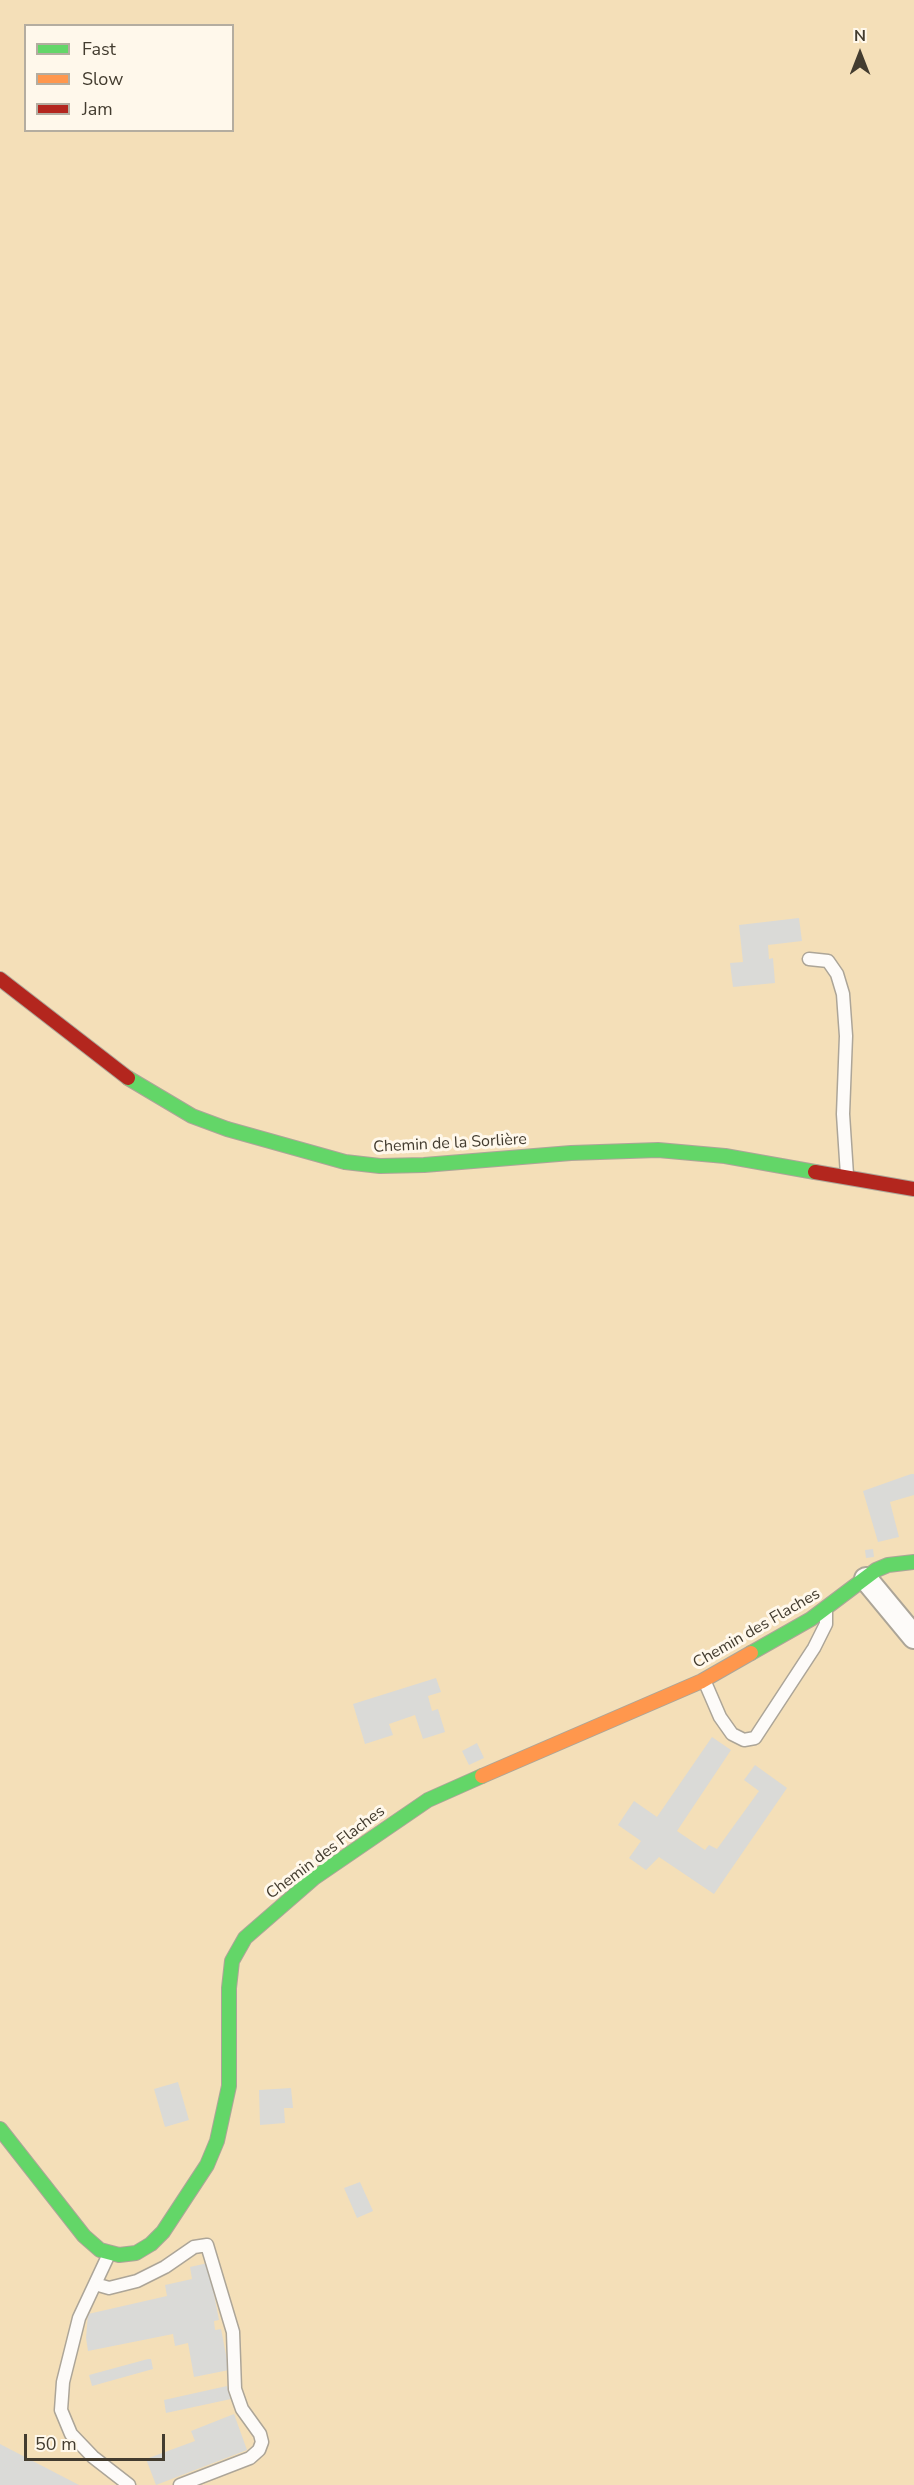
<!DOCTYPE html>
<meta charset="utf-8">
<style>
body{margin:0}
#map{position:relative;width:914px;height:2485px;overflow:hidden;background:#f0e6d4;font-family:"Nunito Sans",sans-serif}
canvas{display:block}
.legend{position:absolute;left:24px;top:24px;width:210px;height:108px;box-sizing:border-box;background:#fff8eb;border:2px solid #b4ada0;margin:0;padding:8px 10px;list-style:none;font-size:18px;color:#433c2f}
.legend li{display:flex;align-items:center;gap:12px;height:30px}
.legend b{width:30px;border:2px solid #b4ada0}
.north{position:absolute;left:830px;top:24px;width:60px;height:60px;-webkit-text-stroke:4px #fff8eb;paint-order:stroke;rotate:0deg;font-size:16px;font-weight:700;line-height:24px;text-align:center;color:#433c2f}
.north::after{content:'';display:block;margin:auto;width:21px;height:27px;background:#433c2f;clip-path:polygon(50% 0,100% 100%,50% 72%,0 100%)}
.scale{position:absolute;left:24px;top:2434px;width:141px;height:27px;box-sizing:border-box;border:3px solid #433c2f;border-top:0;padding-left:8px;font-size:18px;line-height:21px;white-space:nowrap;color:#433c2f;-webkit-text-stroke:4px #fff8eb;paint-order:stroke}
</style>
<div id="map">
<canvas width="914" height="2485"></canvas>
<ul class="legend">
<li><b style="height:8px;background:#63d668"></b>Fast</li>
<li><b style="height:8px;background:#ff974d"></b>Slow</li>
<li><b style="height:8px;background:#b3261e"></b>Jam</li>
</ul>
<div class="north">N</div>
<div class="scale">50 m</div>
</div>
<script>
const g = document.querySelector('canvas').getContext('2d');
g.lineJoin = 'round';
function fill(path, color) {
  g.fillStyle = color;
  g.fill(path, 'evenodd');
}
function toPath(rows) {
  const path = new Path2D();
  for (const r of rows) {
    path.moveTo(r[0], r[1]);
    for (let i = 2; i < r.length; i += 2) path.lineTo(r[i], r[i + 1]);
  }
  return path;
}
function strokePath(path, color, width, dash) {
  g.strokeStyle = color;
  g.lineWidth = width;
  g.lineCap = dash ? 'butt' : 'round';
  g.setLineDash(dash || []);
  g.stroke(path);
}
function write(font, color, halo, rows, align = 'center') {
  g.font = font + ' "Nunito Sans",sans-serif';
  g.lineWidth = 6;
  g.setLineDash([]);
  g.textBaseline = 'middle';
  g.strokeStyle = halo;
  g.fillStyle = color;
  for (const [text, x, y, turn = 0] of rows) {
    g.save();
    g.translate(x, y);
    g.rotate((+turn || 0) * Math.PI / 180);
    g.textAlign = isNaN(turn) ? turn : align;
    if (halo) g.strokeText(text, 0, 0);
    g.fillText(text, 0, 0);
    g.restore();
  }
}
fill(toPath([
 [0,0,914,0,914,2485,0,2485],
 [26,26,232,26,232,130,26,130]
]), '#f4dfb8');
fill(toPath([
 [799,918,802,941,768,945,769,959,773,958,775,983,733,987,730,963,743,962,739,925],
 [911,1474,914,1474,914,1495,890,1502,899,1537,878,1542,863,1491],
 [873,1549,874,1557,866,1558,865,1550],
 [436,1678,441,1692,428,1696,432,1711,438,1709,445,1732,423,1739,415,1715,389,1724,393,1735,365,1744,353,1704],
 [712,1737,731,1750,677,1831,705,1850,709,1845,717,1849,759,1791,744,1780,755,1765,787,1788,714,1894,659,1857,646,1870,629,1858,641,1841,618,1825,634,1801,657,1817],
 [477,1743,484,1758,469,1765,462,1751],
 [178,2082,189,2120,165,2127,154,2089],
 [291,2088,293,2108,284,2108,285,2123,260,2125,259,2090],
 [360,2182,373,2211,357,2218,344,2188],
 [208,2263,219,2320,214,2321,215,2330,221,2329,229,2370,194,2377,188,2343,175,2346,173,2334,88,2351,86,2338,88,2314,167,2296,165,2285,192,2279,190,2267],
 [148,2359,151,2359,153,2369,92,2386,89,2375],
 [227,2386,231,2399,166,2413,164,2400],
 [234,2414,247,2450,156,2485,146,2459,195,2441,191,2431],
 [0,2444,79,2485,0,2485]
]), '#dadad7');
const lane = toPath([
 [809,959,828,961,837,974,843,994,846,1036,843,1114,847,1175],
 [704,1680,720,1717,732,1734,744,1740,755,1738,814,1648,826,1624,826,1613],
 [109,2254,79,2318,63,2382,61,2410,71,2434,93,2457,129,2485],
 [95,2284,109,2288,137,2281,165,2267,194,2247,207,2245,233,2332,235,2389,242,2409,260,2434,262,2442,259,2450,250,2458,180,2485]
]);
const street = toPath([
 [866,1579,914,1637]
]);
const fast = toPath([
 [128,1078,192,1116,227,1129,345,1162,380,1166,424,1165,571,1153,658,1150,725,1156,815,1172],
 [751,1653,811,1619,876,1570,888,1565,914,1562],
 [0,2129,84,2236,100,2250,119,2255,136,2253,151,2244,163,2232,207,2165,217,2141,229,2086,229,1988,232,1961,245,1938,314,1878,428,1800,482,1776]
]);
const slow = toPath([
 [482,1776,702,1681,751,1653]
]);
const jam = toPath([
 [0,979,128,1078],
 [815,1172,914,1189]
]);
strokePath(lane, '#aca598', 15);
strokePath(street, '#aca598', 26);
strokePath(fast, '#aca598', 16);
strokePath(slow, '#aca598', 16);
strokePath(jam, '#aca598', 16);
strokePath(lane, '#fdfbf9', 12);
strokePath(street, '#fdfbf9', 22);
strokePath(fast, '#63d668', 14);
strokePath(slow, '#ff974d', 14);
strokePath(jam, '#b3261e', 14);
write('16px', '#433c2f', '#fff8eb', [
 ["Chemin de la Sorlière",450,1144,-3],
 ["Chemin des Flaches",757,1629,-30],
 ["Chemin des Flaches",326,1853,-37]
]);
</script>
